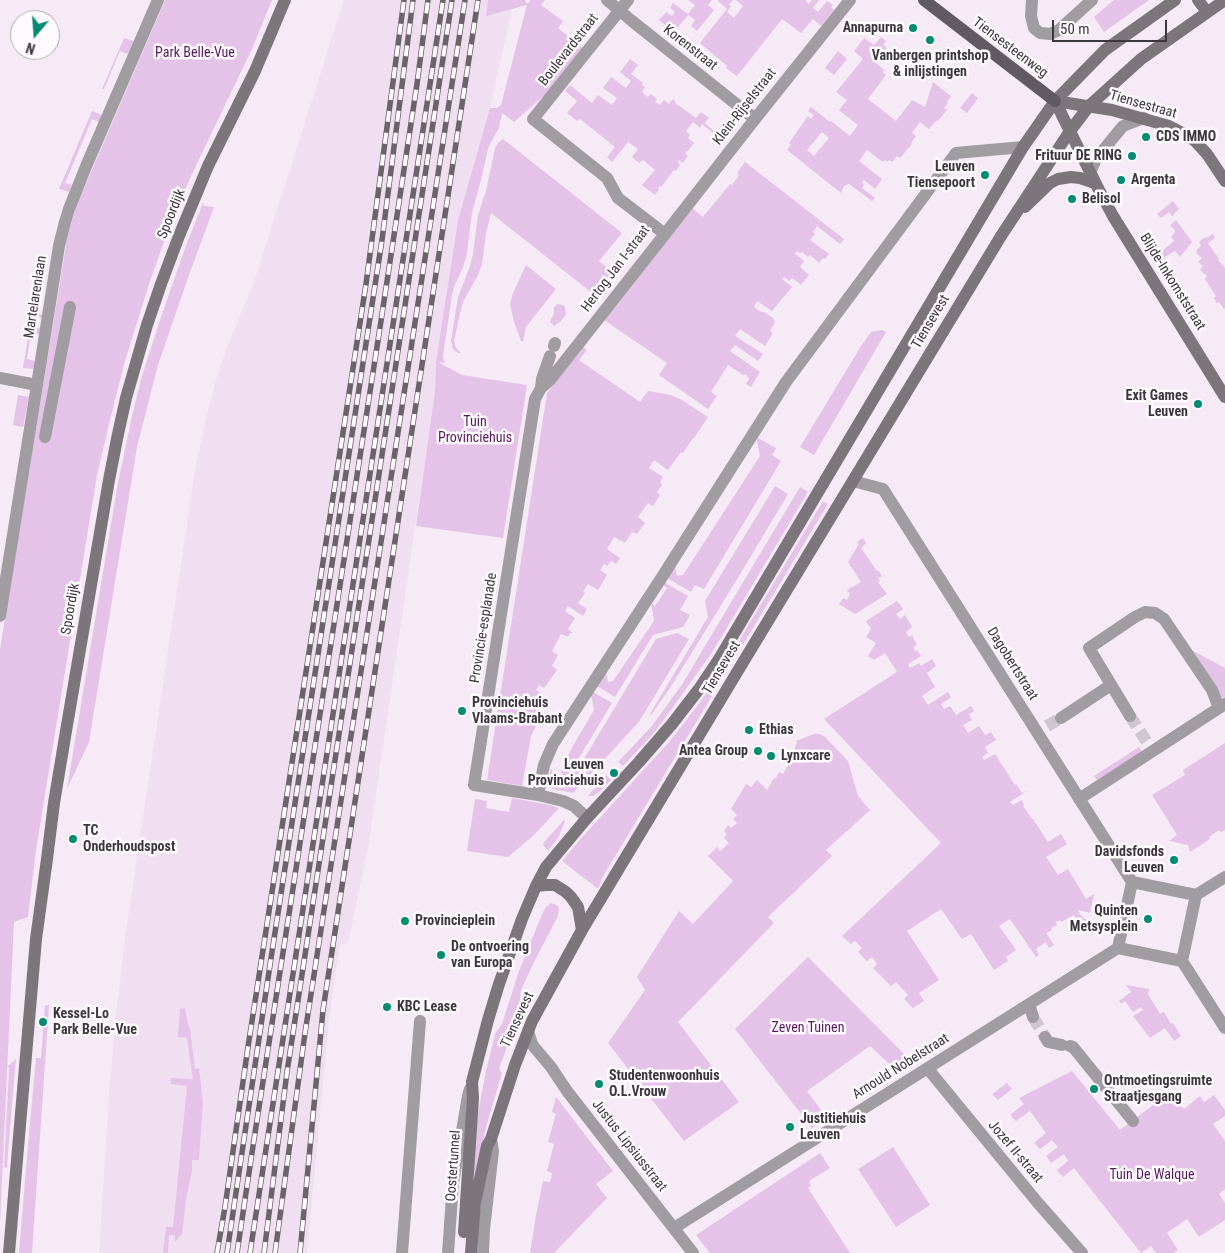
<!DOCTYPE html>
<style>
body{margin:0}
#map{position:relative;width:1225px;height:1253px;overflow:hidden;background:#f5eaf6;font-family:"Roboto Condensed",sans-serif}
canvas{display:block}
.north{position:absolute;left:10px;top:10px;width:50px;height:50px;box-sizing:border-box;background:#fefafe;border:1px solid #b0acb0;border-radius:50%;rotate:198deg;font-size:14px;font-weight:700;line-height:20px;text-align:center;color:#3c373c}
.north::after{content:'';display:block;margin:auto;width:18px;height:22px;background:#018b72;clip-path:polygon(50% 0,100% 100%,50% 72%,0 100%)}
.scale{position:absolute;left:1052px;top:20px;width:115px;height:22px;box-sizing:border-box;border:2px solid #3c373c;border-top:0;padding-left:6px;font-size:15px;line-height:18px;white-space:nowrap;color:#3c373c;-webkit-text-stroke:4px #fefafe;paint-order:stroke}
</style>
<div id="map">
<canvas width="1225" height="1253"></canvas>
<div class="north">N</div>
<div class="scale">50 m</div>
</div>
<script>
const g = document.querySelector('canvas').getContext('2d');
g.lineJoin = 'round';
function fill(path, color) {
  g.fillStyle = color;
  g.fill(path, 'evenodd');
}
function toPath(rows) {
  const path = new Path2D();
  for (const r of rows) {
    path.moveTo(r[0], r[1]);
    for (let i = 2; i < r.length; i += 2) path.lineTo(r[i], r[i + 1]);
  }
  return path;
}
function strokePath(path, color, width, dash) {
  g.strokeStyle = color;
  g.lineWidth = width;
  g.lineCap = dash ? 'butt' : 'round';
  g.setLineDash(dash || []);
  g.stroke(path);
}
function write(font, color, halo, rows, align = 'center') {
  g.font = font + ' "Roboto Condensed",sans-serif';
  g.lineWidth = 5;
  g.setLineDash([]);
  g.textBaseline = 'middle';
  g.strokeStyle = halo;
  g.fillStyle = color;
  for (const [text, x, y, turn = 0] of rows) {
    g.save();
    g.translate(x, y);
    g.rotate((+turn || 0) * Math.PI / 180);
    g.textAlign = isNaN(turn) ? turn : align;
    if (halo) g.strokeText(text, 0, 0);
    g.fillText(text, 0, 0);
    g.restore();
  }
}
fill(toPath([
 [344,0,514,0,490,108,458,220,436,362,435,391,369,842,348,944,340,944,329,1019,307,1253,99,1253,109,1094,116,1015,126,931,196,464,208,411,216,380,228,345,254,282]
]), '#f0dff1');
fill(toPath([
 [165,0,272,0,252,49,191,176,170,225,150,281,125,361,111,416,97,475,36,850,28,917,14,922,0,1224,0,649,68,233,76,207],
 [488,0,525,0,527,4,531,0,545,0,541,5,563,21,558,28,584,49,555,86,514,122,502,113,499,128,489,146,487,153,482,176,472,213,467,253,463,267,454,287,452,295,444,349,443,357,445,363,438,362,462,375,527,385,503,538,416,526,435,391,436,362,458,220,490,108,497,108,501,105,527,5,486,16],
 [688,0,712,0,708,5,714,10,697,31,691,26,695,20,688,15,674,32,659,20,666,12,672,16,675,12,670,8,673,3,688,14,695,5],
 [717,0,733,0,729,5,731,6,727,12,734,18,743,6,736,0,805,0,809,4,812,0,819,0,813,8,818,12,827,1,833,5,831,8,834,10,821,26,813,19,801,33,782,19,737,76,726,68,727,66,700,43,727,9],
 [1114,0,1149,0,1104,32,1094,17],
 [881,37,886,41,883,45,887,48,876,63,884,70,883,72,886,75,868,99,896,121,912,100,925,107,933,82,951,96,947,102,948,103,944,108,947,110,938,121,937,120,929,129,920,122,912,133,916,136,911,143,912,144,900,158,897,156,892,162,889,160,887,162,885,160,883,162,867,150,859,161,882,179,875,189,864,180,862,182,864,185,862,188,875,198,872,201,849,184,844,186,841,193,787,150,791,145,789,143,808,116,811,119,814,115,808,111,811,107,830,122,831,121,850,136,858,125,839,110,847,100,836,92,863,59,854,51,864,38,874,45],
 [822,132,829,138,814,156,807,150],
 [124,38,134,41,128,54,120,51,104,89,102,89],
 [838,51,847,59,834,75,825,68],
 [630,59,638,65,631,74,643,83,642,85,645,87,642,92,648,97,651,94,657,99,655,102,660,105,664,100,669,104,673,99,676,102,675,103,696,118,701,112,709,118,705,123,714,131,713,133,702,124,700,128,693,122,686,131,690,135,688,138,694,143,688,151,687,151,685,153,688,156,683,163,679,160,678,162,680,165,676,171,674,170,661,187,659,186,658,188,659,189,655,195,642,185,655,170,643,160,639,163,632,157,638,149,628,142,612,162,607,157,615,147,580,119,577,121,567,113,577,101,565,91,570,85,592,103,598,95,612,105,617,98,603,88,611,77,626,88,631,81,620,72],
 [972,93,978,98,967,113,960,108],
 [92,111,102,115,99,122,92,119,65,183,72,185,69,192,59,189],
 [503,139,622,233,599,261,615,274,597,297,491,213,486,233,482,264,478,275,463,302,460,314,454,341,456,348,461,353,458,353,453,349,451,341,458,297,469,269,473,254,478,215,486,191,495,148,498,143],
 [745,162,844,239,840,244,817,226,813,232,815,234,810,240,829,254,825,259,823,258,819,263,810,255,808,257,802,252,800,253,796,251,795,254,804,261,800,267,809,275,801,285,792,278,789,281,784,277,782,279,792,287,772,311,757,301,754,307,761,312,764,312,773,318,775,322,770,331,773,333,765,346,740,329,735,336,763,354,758,361,735,345,730,351,760,372,751,387,746,384,749,379,747,376,746,374,743,375,728,365,711,392,717,396,708,409,659,375,667,363,604,320,692,208,703,217,730,184,732,185,739,175,737,173],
 [1173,201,1179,209,1172,216,1169,212,1161,218,1157,214],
 [203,203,204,206,214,207,189,275,158,365,137,447,89,742,67,789,117,488,132,416,141,379,160,320,188,240],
 [1176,220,1192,242,1180,257,1175,251,1158,261,1155,257,1174,241,1171,237,1175,232,1175,230,1170,225],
 [1213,234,1215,238,1208,243,1219,259,1218,260,1225,268,1225,308,1224,309,1219,302,1217,303,1214,298,1216,296,1205,279,1207,276,1200,270,1203,266,1198,262,1202,258,1196,253,1197,251,1196,250,1201,246,1199,242,1205,237,1206,238],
 [526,265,556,289,526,327,523,341,521,341,517,330,513,318,510,304,513,293],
 [36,285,39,286,34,312,43,315,42,318,31,315],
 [557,304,563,305,565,307,566,315,560,322,554,326,550,322,551,319,554,314,554,308],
 [30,326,40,328,39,334,31,333,27,359,35,361,34,369,23,368],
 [882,330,886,332,814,455,800,447,861,346,871,332],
 [583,347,587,350,579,360,640,402,648,391,671,395,682,400,708,417,694,438,693,438,683,453,681,452,668,470,654,460,649,468,663,477,660,482,662,485,657,492,660,495,653,506,648,503,638,517,645,523,637,534,632,532,625,543,614,537,607,549,620,558,616,564,611,561,607,566,604,564,600,570,607,575,598,590,588,584,583,591,585,593,578,603,587,609,583,616,568,606,565,611,575,618,568,629,573,633,570,633,568,637,561,634,552,651,558,655,552,666,557,670,544,688,539,685,536,690,544,696,539,702,535,709,541,714,534,724,536,726,531,736,522,786,487,780,547,393,580,352],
 [18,395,29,397,23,427,13,425],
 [758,438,776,448,772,455,781,461,704,589,695,585,691,592,667,578,675,566,677,576,683,575,760,456,757,441],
 [775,486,788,494,739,576,670,688,651,715,650,714,708,617,705,601],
 [800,487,808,492,713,651,671,710,652,735,623,766,618,762,651,727,681,686],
 [823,501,828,504,602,878,599,887,597,888,562,861,584,835,670,741,701,701,722,669],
 [863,538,866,543,861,548,877,571,879,571,882,576,878,578,880,581,878,582,887,594,855,614,839,604,843,598,847,600,850,594,847,590,861,582,848,562,859,544,857,542],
 [664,582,688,596,680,610,690,615,683,627,653,635,615,697,597,686,606,672,608,682,613,681,654,621,651,603,655,606,667,588,663,585],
 [897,601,903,609,896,614,900,619,905,615,912,627,906,632,909,637,912,635,917,645,913,647,915,651,917,650,921,656,908,664,910,668,919,663,921,666,932,659,936,666,927,673,935,687,922,696,928,705,948,692,951,697,941,704,944,709,950,706,956,715,971,706,974,711,969,714,972,720,963,725,968,733,979,726,985,735,991,732,996,740,985,747,988,753,982,757,984,760,995,754,1015,785,1016,784,1022,793,1028,790,1010,802,1013,805,1022,800,1024,805,1023,806,1032,819,1033,819,1048,842,1061,834,1067,844,1046,857,1058,875,1068,869,1086,899,1094,894,1090,913,1079,910,1078,911,1084,919,1087,919,1090,923,1082,928,1074,915,1061,922,1060,920,1056,922,1057,925,1051,928,1052,930,1046,933,1054,945,1049,948,1046,942,1036,949,1039,955,1036,957,1010,919,999,926,1016,950,1006,957,1008,961,994,970,971,934,962,939,941,909,907,931,939,980,919,993,924,1001,913,1008,904,999,908,995,896,982,891,986,873,968,877,964,872,957,867,961,858,952,862,948,855,941,851,944,842,936,941,843,824,719,897,672,885,653,874,660,868,656,876,643,866,637,871,629,866,621],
 [677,633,689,639,645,712,638,723,588,777,582,762,656,639],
 [1186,647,1225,668,1225,698,1223,699],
 [593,692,612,703,576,763,585,781,573,793,553,789,549,784,548,780,551,768,555,777,561,774,570,751,594,710,591,695],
 [814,734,820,734,825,737,848,761,858,796,870,810,826,850,832,856,768,917,774,923,678,1022,739,1102,684,1141,608,1043,645,990,637,977,679,911,693,924,733,881,708,856,717,847,720,851,729,843,724,838,727,834,724,831,728,825,731,828,737,823,733,819,737,815,731,809,746,784,751,787,757,780,767,790,774,778,776,778,779,772,783,774,796,751,794,750,797,743,796,741],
 [1225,743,1225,830,1221,832,1219,830,1209,837,1210,839,1190,852,1188,845,1169,841,1177,835,1152,795,1185,775,1183,770],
 [1139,747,1142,752,1097,780,1094,776],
 [606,775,611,780,598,793,593,796,588,796],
 [512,798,550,805,559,808,534,835,508,857,467,851,475,799,487,801,486,808,509,812],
 [564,820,565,821,559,836,548,851,543,845,544,842],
 [551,903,556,905,558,906,559,910,557,918,534,962,521,990,518,1014,513,1030,499,1069,502,1073,486,1127,474,1183,473,1144,477,1119,486,1070,487,1067,495,1034,502,1024,519,971,543,912,546,907],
 [808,957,913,1063,898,1072,870,1046,807,1091,827,1118,812,1128,735,1029],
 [1126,985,1149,989,1148,994,1160,1014,1164,1012,1171,1024,1173,1023,1181,1036,1174,1041,1165,1028,1150,1038,1133,1016,1143,1010,1141,1007,1133,1012,1125,1001,1121,1004,1119,1001,1131,992],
 [49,1005,32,1253,19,1253,27,1156,36,1058,41,1058,45,1006],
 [185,1008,188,1024,190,1029,195,1069,199,1068,203,1103,199,1160,192,1160,192,1171,186,1199,182,1234,175,1242,175,1235,169,1235,168,1253,163,1253,166,1227,173,1227,187,1086,171,1084,171,1078,193,1079,187,1038,178,1037,180,1009],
 [16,1059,8,1152,7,1168,4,1167,9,1069,8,1066],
 [1072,1071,1120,1130,1169,1093,1184,1109,1200,1096,1204,1102,1214,1095,1225,1110,1225,1116,1213,1124,1225,1141,1225,1189,1219,1194,1225,1203,1225,1220,1199,1237,1187,1219,1167,1233,1178,1250,1173,1253,1156,1253,1151,1246,1141,1253,1074,1168,1063,1177,1057,1170,1068,1161,1064,1154,1051,1163,1046,1156,1058,1147,1052,1140,1040,1149,1034,1143,1046,1133,1030,1111,1016,1121,1010,1115,1024,1104,1019,1098],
 [1007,1083,1012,1089,998,1100,992,1094],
 [556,1097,613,1171,596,1184,607,1198,554,1253,530,1253,536,1215,543,1181,550,1182,552,1173,547,1171,554,1144,548,1142,556,1114,552,1112],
 [893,1147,930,1205,896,1227,858,1169],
 [820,1153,830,1168,809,1181,811,1186,808,1188,850,1253,710,1253,696,1235]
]), '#e5c3e8');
strokePath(toPath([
 [1130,716,1147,742],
 [1047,726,1061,718],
 [1033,1017,1045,1037]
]), '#d0c6d1', 12, [12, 6]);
strokePath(toPath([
 [607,0,632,21,755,119],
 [1032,0,1031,16,1034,28,1040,33,1050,34,1059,30,1092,0],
 [1090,173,1096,159,1118,132,1123,126,1144,118],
 [665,234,755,119,850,0],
 [554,346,555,343],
 [550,356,542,379,541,388,535,399,474,785,538,795,563,801,574,806,587,818],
 [0,378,37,385],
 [541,388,550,380,665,234,618,198,607,178,533,119,628,0],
 [45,437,70,307],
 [853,481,883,489,1132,882],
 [0,616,41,360,59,246,65,222,69,209,87,164,158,0],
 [1130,716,1089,648,1135,617,1145,612,1155,613,1164,619,1212,690,1219,708],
 [1061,718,1111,685],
 [538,795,544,765,553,744,662,577,786,382,956,153,1023,147],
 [1079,799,1225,704],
 [1132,882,1196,895,1182,961,1118,948,1132,882],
 [1196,895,1225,877],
 [1182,961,1225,1028],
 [1029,1004,1033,1017],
 [528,1031,532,1044,535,1048,551,1067,567,1091,693,1253],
 [1045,1037,1048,1042,1062,1045],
 [1070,1046,1073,1047,1133,1121],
 [928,1069,1038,1203,1082,1253],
 [674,1228,1118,948],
 [402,1253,420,1021],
 [448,1253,453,1183,468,1096,470,1089],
 [483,1253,484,1229,493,1151,491,1139]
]), '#a19ca1', 12);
strokePath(toPath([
 [1198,0,1207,12],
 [1055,101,1099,190,1113,216,1225,397],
 [1055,101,1112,110,1169,126,1190,137,1195,141,1207,154,1225,181],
 [1025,207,1050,183,1058,179,1071,177,1080,178,1095,183],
 [536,886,546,885,555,885,566,892,571,897,578,907,582,930],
 [464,1232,473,1098,472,1082,488,1020,499,984,522,919,536,886,546,867,587,818,639,762,672,724,699,689,719,659,1023,147,1055,101,1105,50,1175,0],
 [9,1253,36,939,47,859,54,803,65,737,109,480,118,434,126,398,147,325,161,284,179,236,208,166,255,71,285,0],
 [471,1253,475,1203,487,1146,491,1139,515,1065,532,1021,582,930,742,664,1001,236,1070,131,1089,106,1141,59,1225,0]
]), '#7c757c', 12);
strokePath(toPath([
 [924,0,1055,101]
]), '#625a62', 12);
const rail = toPath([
 [217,1253,225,1207,248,1047,366,284,404,0],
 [227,1253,270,965,382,240,413,0],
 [237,1253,253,1146,381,321,417,84,428,0],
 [250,1253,443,0],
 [264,1253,287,1072,452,0],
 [275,1253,305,1033,465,0],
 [300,1253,323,1010,478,0]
]);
strokePath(rail, '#6a636a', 5.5);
strokePath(rail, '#fefafe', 4, [11]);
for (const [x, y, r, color] of [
 [913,28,5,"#018b72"],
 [930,40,5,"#018b72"],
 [1146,137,5,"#018b72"],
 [1132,156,5,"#018b72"],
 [985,175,5,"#018b72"],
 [1121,180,5,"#018b72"],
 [1072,199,5,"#018b72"],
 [1198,404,5,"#018b72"],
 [462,711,5,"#018b72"],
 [749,730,5,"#018b72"],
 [758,751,5,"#018b72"],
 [771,756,5,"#018b72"],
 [614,773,5,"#018b72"],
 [73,839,5,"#018b72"],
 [1174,860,5,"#018b72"],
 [1148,919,5,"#018b72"],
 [405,921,5,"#018b72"],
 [441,955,5,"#018b72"],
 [387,1007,5,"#018b72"],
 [43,1022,5,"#018b72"],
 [599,1084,5,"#018b72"],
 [1094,1089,5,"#018b72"],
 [790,1127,5,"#018b72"]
]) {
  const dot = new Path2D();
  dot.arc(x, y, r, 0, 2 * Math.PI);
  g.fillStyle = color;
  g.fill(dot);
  strokePath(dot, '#fefafe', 2);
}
write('bold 14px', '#3c373c', '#fefafe', [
 ["Annapurna",903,28,"right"],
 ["Vanbergen printshop",930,56,"center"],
 ["& inlijstingen",930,72,"center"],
 ["CDS IMMO",1156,137],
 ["Frituur DE RING",1122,156,"right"],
 ["Leuven",975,167,"right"],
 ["Tiensepoort",975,183,"right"],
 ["Argenta",1131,180],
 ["Belisol",1082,199],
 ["Exit Games",1188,396,"right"],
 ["Leuven",1188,412,"right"],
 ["Provinciehuis",472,703],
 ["Vlaams-Brabant",472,719],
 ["Ethias",759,730],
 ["Antea Group",748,751,"right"],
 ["Lynxcare",781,756],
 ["Leuven",604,765,"right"],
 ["Provinciehuis",604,781,"right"],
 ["TC",83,831],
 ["Onderhoudspost",83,847],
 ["Davidsfonds",1164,852,"right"],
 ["Leuven",1164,868,"right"],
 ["Quinten",1138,911,"right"],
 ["Metsysplein",1138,927,"right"],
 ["Provincieplein",415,921],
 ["De ontvoering",451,947],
 ["van Europa",451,963],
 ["KBC Lease",397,1007],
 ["Kessel-Lo",53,1014],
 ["Park Belle-Vue",53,1030],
 ["Studentenwoonhuis",609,1076],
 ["O.L.Vrouw",609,1092],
 ["Ontmoetingsruimte",1104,1081],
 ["Straatjesgang",1104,1097],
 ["Justitiehuis",800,1119],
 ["Leuven",800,1135]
], 'left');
write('14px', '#3c373c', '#fefafe', [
 ["Korenstraat",690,48,38],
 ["Tiensesteenweg",1010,48,37],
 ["Boulevardstraat",569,50,-52],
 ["Tiensestraat",1143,105,16],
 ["Klein-Rijselstraat",745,107,-52],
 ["Spoordijk",172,214,-68],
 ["Hertog Jan I-straat",616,269,-53],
 ["Blijde-Inkomststraat",1172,282,58],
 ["Martelarenlaan",36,297,-81],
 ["Tiensevest",931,322,-59],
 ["Spoordijk",71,609,-80],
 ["Provincie-esplanade",484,628,-81],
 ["Dagobertstraat",1012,664,58],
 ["Tiensevest",722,668,-59],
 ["Tiensevest",518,1020,-65],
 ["Arnould Nobelstraat",901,1067,-32],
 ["Justus Lipsiusstraat",629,1146,52],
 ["Jozef II-straat",1015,1152,50],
 ["Oostertunnel",454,1166,-86]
]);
write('14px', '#561b5c', '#fefafe', [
 ["Park Belle-Vue",195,53],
 ["Tuin",475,422],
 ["Provinciehuis",475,438],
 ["Zeven Tuinen",808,1028],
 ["Tuin De Walque",1152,1175]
]);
</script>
